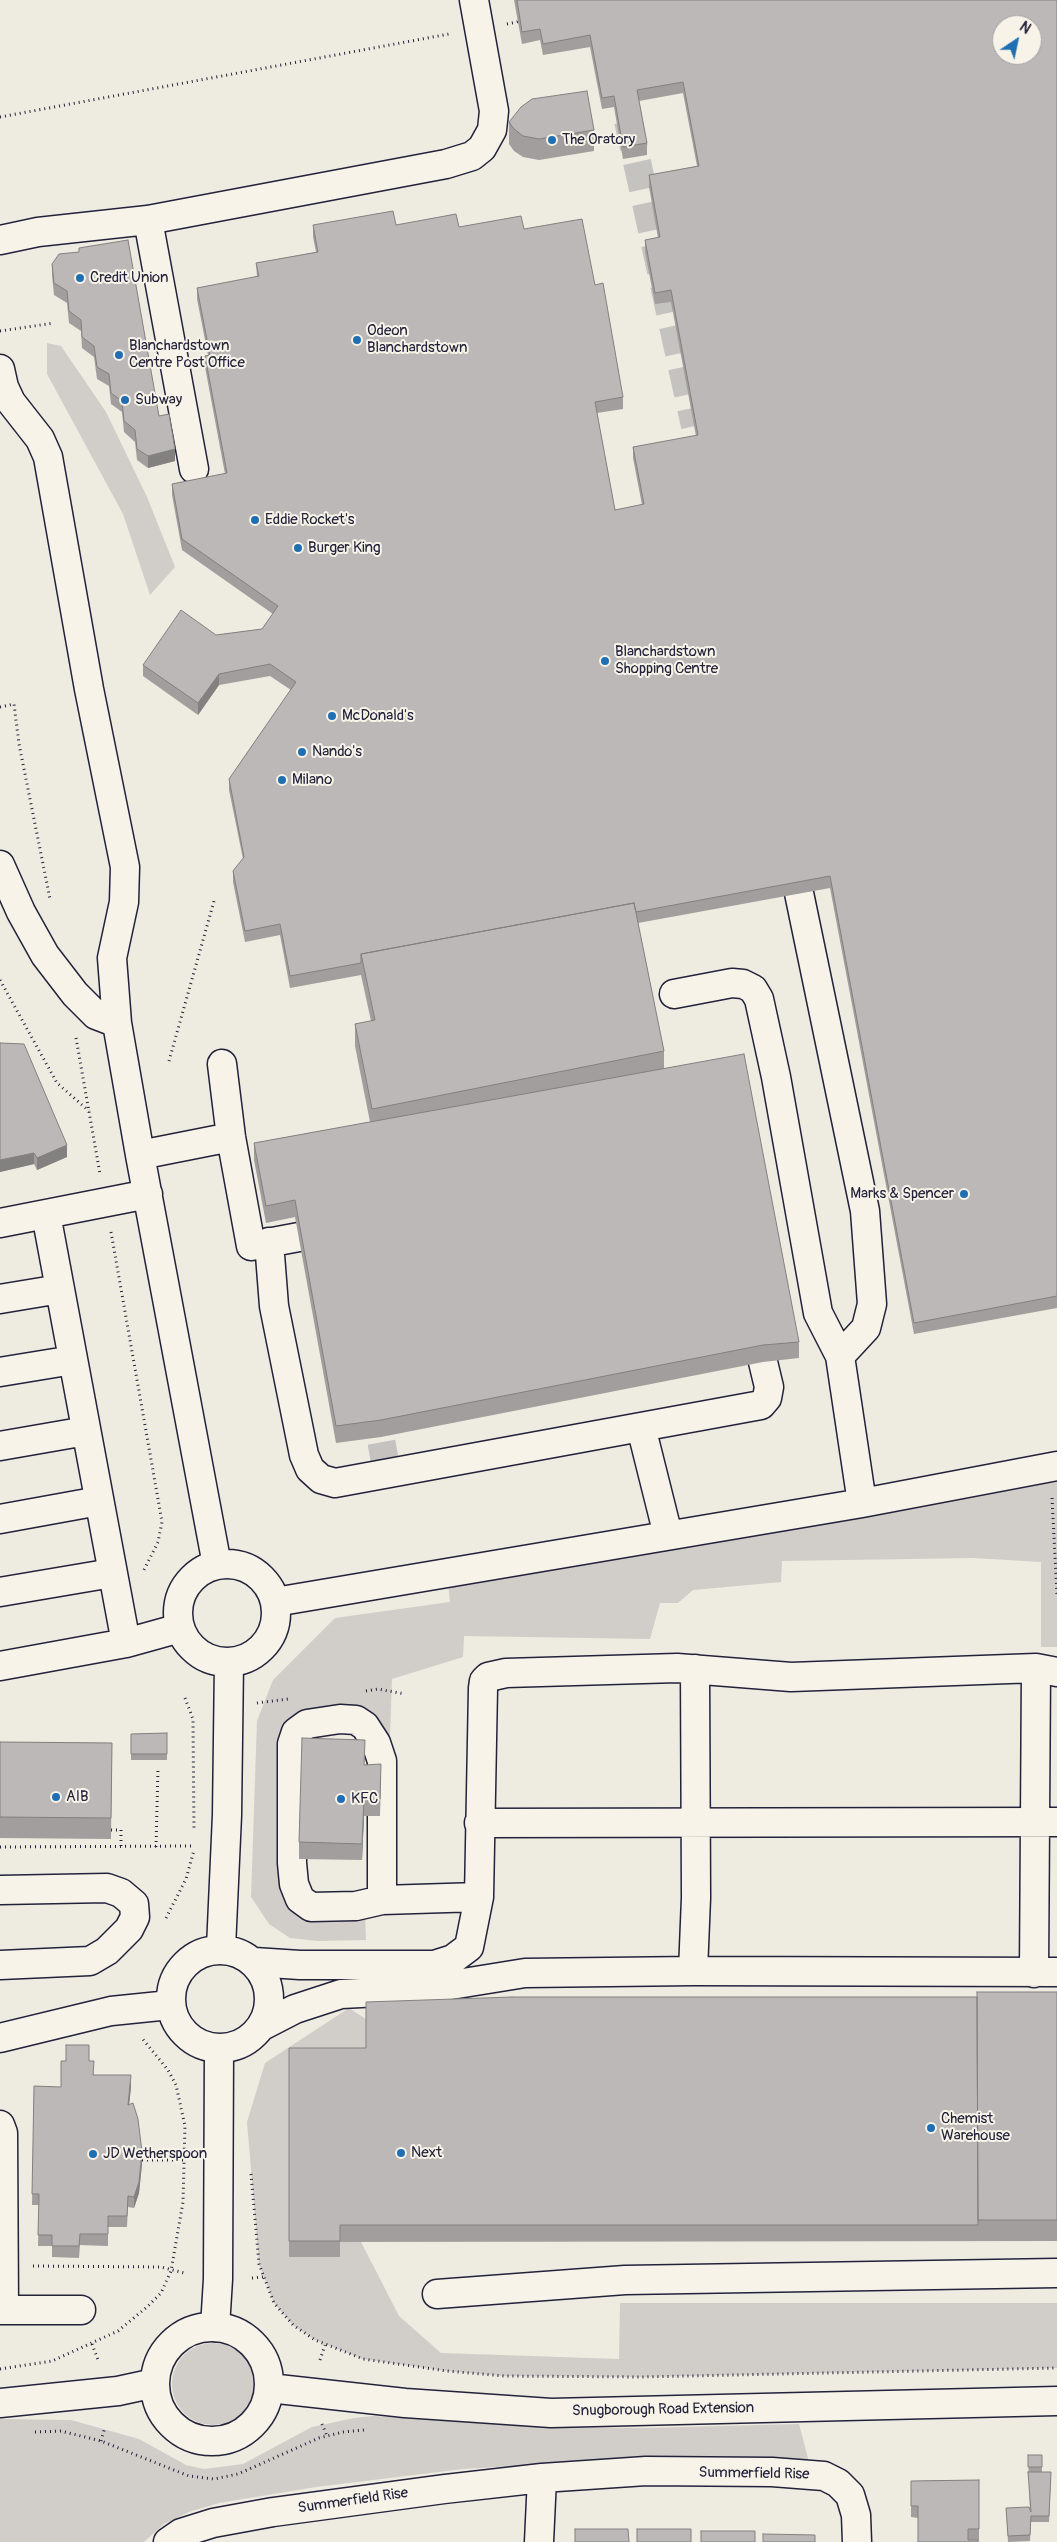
<!DOCTYPE html>
<style>
body{margin:0}
#map{position:relative;width:1057px;height:2542px;overflow:hidden;background:#eeebe1;font-family:Pangolin,sans-serif}
canvas{display:block}
.north{position:absolute;left:992px;top:15px;width:50px;height:50px;box-sizing:border-box;background:#f7f3e8;border:1px solid #a29fa3;border-radius:50%;rotate:34deg;font-size:14px;font-weight:700;line-height:20px;text-align:center;color:#22223b}
.north::after{content:'';display:block;margin:auto;width:18px;height:22px;background:#1f6fb2;clip-path:polygon(50% 0,100% 100%,50% 72%,0 100%)}
</style>
<div id="map">
<canvas width="1057" height="2542"></canvas>
<div class="north">N</div>
</div>
<script>
const g = document.querySelector('canvas').getContext('2d');
g.lineJoin = 'round';
function fill(path, color) {
  g.fillStyle = color;
  g.fill(path, 'evenodd');
}
function toPath(rows) {
  const path = new Path2D();
  for (const r of rows) {
    if (r.length === 3) {
      path.moveTo(r[0] + r[2], r[1]);
      path.arc(r[0], r[1], r[2], 0, 2 * Math.PI);
      continue;
    }
    path.moveTo(r[0], r[1]);
    for (let i = 2; i < r.length; i += 2) path.lineTo(r[i], r[i + 1]);
  }
  return path;
}
function strokePath(path, color, width, dash) {
  g.strokeStyle = color;
  g.lineWidth = width;
  g.lineCap = dash ? 'butt' : 'round';
  g.setLineDash(dash || []);
  g.stroke(path);
}
function write(font, color, halo, rows, align = 'center') {
  g.font = font + ' Pangolin,sans-serif';
  g.lineWidth = 4;
  g.setLineDash([]);
  g.textBaseline = 'middle';
  g.strokeStyle = halo;
  g.fillStyle = color;
  for (const [text, x, y, turn = 0] of rows) {
    g.save();
    g.translate(x, y);
    g.rotate((+turn || 0) * Math.PI / 180);
    g.textAlign = isNaN(turn) ? turn : align;
    if (halo) g.strokeText(text, 0, 0);
    g.fillText(text, 0, 0);
    g.restore();
  }
}
fill(toPath([
 [47,343,61,346,106,412,147,497,175,567,150,595,123,514,47,374],
 [1057,1466,1057,1647,1041,1647,1041,1562,974,1558,782,1561,781,1582,693,1590,678,1603,660,1603,650,1639,464,1636,463,1657,392,1679,390,1736,366,1712,299,1718,290,1884,365,1913,366,1940,318,1941,290,1938,269,1924,251,1897,257,1721,273,1680,335,1618,450,1602,447,1573],
 [349,2008,366,2019,366,2065,289,2064,340,2257,340,2242,361,2242,399,2316,441,2353,619,2359,620,2303,1057,2303,1057,2368,641,2377,504,2376,447,2371,363,2359,315,2340,293,2325,274,2303,259,2264,247,2122,265,2063],
 [213,2384,41],
 [373,2416,538,2427,645,2428,799,2424,809,2462,603,2461,463,2469,316,2487,219,2503,189,2512,164,2524,144,2542,0,2542,0,2419,71,2420,139,2439,186,2465,204,2469,243,2464,312,2427,354,2418]
]), '#d1cdc9');
strokePath(toPath([
 [628,121,695,426],
 [374,1401,387,1473]
]), '#c5c3c0', 28, [28, 14]);
const minor = toPath([
 [148,220,194,469],
 [0,240,38,232,148,220,446,164,472,156,482,148,492,130,494,111,474,0],
 [0,369,4,387,11,402,40,439,48,457,89,689,125,867,124,902,112,958,117,1023,140,1155,217,1565],
 [0,865,21,912,45,955,75,994,96,1015,117,1023],
 [799,893,865,1211,872,1304,866,1328,840,1356],
 [674,994,732,983,743,984,753,989,759,999,776,1077,818,1313,840,1356,862,1503],
 [222,1064,231,1137,251,1246,299,1237],
 [140,1155,231,1137],
 [46,1214,126,1643],
 [0,1223,148,1194],
 [269,1242,274,1306,304,1455,310,1469,321,1479,335,1483,761,1405,767,1398,769,1387,763,1362],
 [0,1299,60,1289],
 [0,1372,73,1360],
 [641,1427,668,1535],
 [0,1446,86,1431],
 [0,1519,99,1501],
 [227,1613,49],
 [0,1592,112,1573],
 [275,1602,862,1503,1057,1466],
 [0,1666,126,1643,180,1628],
 [479,1823,1057,1822],
 [0,1890,107,1888,121,1893,134,1904,135,1917,129,1929,107,1951,90,1961,0,1965],
 [382,1900,382,1761,376,1743,365,1726,356,1720,340,1719,307,1724,296,1732,292,1744,292,1863,294,1884,300,1899,311,1907,356,1906,382,1900,479,1897],
 [221,1948,227,1815,229,1662],
 [220,1999,49],
 [254,1962,300,1965,434,1965,453,1959,469,1947,479,1897,483,1688,484,1681,488,1677,506,1673,677,1668,791,1677,1036,1668,1057,1672],
 [693,1971,696,1898,695,1669],
 [1034,1973,1036,1668],
 [262,2026,295,2009,341,1994,420,1990,525,1973,693,1971,1057,1972],
 [0,2038,111,2011,170,2005],
 [0,2125,3,2133,4,2310],
 [437,2294,625,2280,1057,2273],
 [0,2310,81,2310],
 [215,2327,218,2279,219,2048],
 [168,2542,181,2533,213,2523,273,2512,444,2489,542,2478,646,2471,772,2472,824,2476,838,2483,850,2495,856,2515,857,2542],
 [539,2542,542,2478]
]);
const major = toPath([
 [212,2384,57],
 [269,2388,405,2403,551,2413,1057,2401],
 [0,2403,118,2391,155,2383]
]);
strokePath(minor, '#22223b', 31);
strokePath(major, '#22223b', 31);
strokePath(toPath([
 [507,24,521,21],
 [0,117,449,34],
 [0,331,54,323],
 [0,707,14,704,19,744,50,899],
 [0,980,57,1083,89,1111],
 [76,1038,100,1174],
 [169,1061,214,901],
 [111,1232,162,1522,158,1542,144,1570],
 [1052,1498,1057,1595],
 [366,1691,378,1689,405,1694],
 [185,1698,193,1719,194,1831],
 [257,1703,288,1699],
 [111,1830,121,1830,121,1846],
 [0,1847,194,1846],
 [156,1847,158,1768],
 [166,1918,186,1879,194,1850],
 [142,2160,186,2160],
 [251,2174,259,2264,274,2303,293,2325,315,2340,363,2359,447,2371,504,2376,641,2377,1057,2368],
 [33,2266,161,2267,184,2273],
 [252,2278,263,2277],
 [92,2344,98,2360],
 [320,2360,325,2345],
 [0,2369,52,2361,118,2331,147,2307,161,2293,171,2271,183,2202,185,2126,176,2085,168,2070,141,2037],
 [322,2424,327,2436],
 [35,2432,61,2431,101,2441,189,2476,214,2479,238,2474,319,2438,343,2432,364,2430],
 [101,2441,105,2427]
]), '#22223b', 3, [1, 4]);
strokePath(minor, '#f7f3e8', 28);
strokePath(major, '#f7f3e8', 28);
fill(toPath([
 [514,0,1057,0,1057,1308,914,1334,830,888,638,923,664,1051,664,1068,799,1342,799,1358,763,1362,381,1437,336,1443,295,1217,266,1223,254,1160,254,1143,370,1122,355,1046,355,1024,371,1021,361,975,290,988,280,935,245,942,233,882,233,871,243,859,229,790,229,779,291,690,270,676,219,685,198,715,143,676,143,665,216,635,262,629,273,614,182,550,172,495,172,484,225,474,205,367,205,356,208,355,197,299,197,288,257,277,256,263,316,252,313,237,313,225,396,225,524,229,595,285,623,397,623,409,597,413,615,510,642,505,633,458,633,447,696,436,671,302,655,304,645,252,645,240,658,238,649,187,649,175,697,166,683,93,639,101,647,143,647,155,623,159,614,107,602,109,590,47,543,55,540,40,522,44],
 [509,122,594,130,594,151,539,160,523,157,514,151,509,144],
 [52,264,159,416,175,461,148,468,137,460,135,442,124,432,122,412,111,404,109,386,97,379,94,357,82,348,81,331,69,323,67,303,54,295,52,275],
 [0,1043,67,1157,37,1170,34,1164,0,1172],
 [167,1733,167,1760,131,1760,131,1734],
 [0,1742,112,1743,111,1839,0,1838],
 [365,1765,381,1781,380,1816,364,1816,362,1860,299,1859,299,1842],
 [1057,1992,1057,2241,340,2242,340,2257,289,2257,289,2048,366,2048,977,1997],
 [89,2061,94,2075,131,2087,129,2104,142,2164,139,2193,134,2208,128,2207,127,2227,108,2227,108,2246,80,2245,79,2258,52,2257,52,2246,38,2246,39,2205,32,2205,34,2086,61,2087],
 [1028,2455,1042,2455,1042,2472,1051,2472,1049,2522,1031,2522,1030,2541,1008,2542,1006,2508,1030,2511],
 [979,2480,979,2541,918,2542,918,2518,911,2517,911,2481]
]), '#a19e9d');
fill(toPath([
 [175,449,175,461,148,468,148,456],
 [219,674,219,685,198,715,198,703],
 [67,1145,67,1157,37,1170,37,1158],
 [34,1153,34,1164,0,1172,0,1160],
 [364,1799,364,1816,362,1860,362,1844],
 [131,2075,131,2087,128,2116,128,2105],
 [142,2152,142,2164,139,2193,134,2208,134,2197]
]), '#838180');
const building = toPath([
 [517,0,1057,0,1057,1296,914,1323,830,876,636,912,634,903,361,954,361,963,290,976,280,924,245,931,233,871,244,857,229,779,296,682,270,664,219,674,198,703,143,665,181,610,216,635,262,629,278,606,182,539,172,484,227,473,205,356,210,355,197,288,259,276,256,263,318,252,313,225,393,211,396,225,456,214,459,227,521,216,524,229,582,219,595,285,603,283,623,397,595,402,615,510,644,504,633,447,698,435,671,290,655,293,645,240,660,237,649,175,699,166,683,82,637,90,647,143,623,147,614,96,602,98,590,35,543,44,540,29,522,32,517,0],
 [1002,25,1032,25,1032,55,1002,55,1002,25],
 [587,91,594,130,539,139,523,136,514,129,509,122,521,107,532,99,587,91],
 [128,240,159,416,169,414,175,449,148,456,137,449,135,430,124,421,122,401,111,393,109,374,97,367,94,346,82,337,81,320,69,311,67,291,54,283,52,264,59,254,79,252,79,248,128,240],
 [634,903,664,1051,372,1109,355,1024,375,1020,361,954,634,903],
 [0,1043,24,1044,67,1145,37,1158,34,1153,0,1160,0,1043],
 [744,1054,799,1342,763,1345,381,1420,336,1426,295,1200,266,1206,254,1143,744,1054],
 [167,1733,167,1754,131,1754,131,1734,167,1733],
 [302,1738,365,1740,364,1765,381,1764,380,1799,364,1799,362,1844,299,1842,302,1738],
 [0,1742,112,1743,111,1818,0,1817,0,1742],
 [977,1992,1057,1992,1057,2220,978,2220,977,1992],
 [512,1997,977,1997,978,2225,340,2225,340,2241,289,2241,289,2048,366,2048,366,2002,512,1997],
 [66,2045,89,2045,89,2061,94,2061,93,2075,131,2075,128,2105,133,2103,138,2119,142,2152,139,2182,134,2197,128,2196,127,2216,108,2216,108,2234,80,2234,79,2246,52,2246,52,2235,38,2235,39,2194,32,2194,34,2086,61,2087,61,2061,66,2061,66,2045],
 [1028,2455,1042,2455,1042,2467,1028,2467,1028,2455],
 [1028,2472,1051,2472,1049,2516,1031,2516,1030,2535,1008,2536,1006,2508,1029,2507,1031,2512,1028,2472],
 [979,2480,979,2529,968,2529,968,2540,978,2540,978,2542,918,2542,918,2506,911,2506,911,2481,979,2480],
 [575,2529,628,2529,629,2542,575,2542,575,2529],
 [637,2529,691,2529,691,2542,637,2542,637,2529],
 [701,2531,755,2531,755,2542,701,2542,701,2531],
 [763,2534,815,2535,815,2542,763,2542,763,2534]
]);
fill(building, '#bbb8b7');
strokePath(building, '#838180', 1);
for (const [x, y, r, color] of [
 [552,140,5,"#1f6fb2"],
 [80,278,5,"#1f6fb2"],
 [357,340,5,"#1f6fb2"],
 [119,355,5,"#1f6fb2"],
 [125,400,5,"#1f6fb2"],
 [255,520,5,"#1f6fb2"],
 [298,548,5,"#1f6fb2"],
 [605,661,5,"#1f6fb2"],
 [332,716,5,"#1f6fb2"],
 [302,752,5,"#1f6fb2"],
 [282,780,5,"#1f6fb2"],
 [964,1194,5,"#1f6fb2"],
 [56,1797,5,"#1f6fb2"],
 [341,1799,5,"#1f6fb2"],
 [931,2128,5,"#1f6fb2"],
 [401,2153,5,"#1f6fb2"],
 [93,2154,5,"#1f6fb2"]
]) {
  const dot = new Path2D();
  dot.arc(x, y, r, 0, 2 * Math.PI);
  g.fillStyle = color;
  g.fill(dot);
  strokePath(dot, '#f7f3e8', 2);
}
write('15px', '#22223b', '#f7f3e8', [
 ["The Oratory",562,140],
 ["Credit Union",90,278],
 ["Odeon",367,331],
 ["Blanchardstown",367,348],
 ["Blanchardstown",129,346],
 ["Centre Post Office",129,363],
 ["Subway",135,400],
 ["Eddie Rocket's",265,520],
 ["Burger King",308,548],
 ["Blanchardstown",615,652],
 ["Shopping Centre",615,669],
 ["McDonald's",342,716],
 ["Nando's",312,752],
 ["Milano",292,780],
 ["Marks & Spencer",954,1194,"right"],
 ["AIB",66,1797],
 ["KFC",351,1799],
 ["Chemist",941,2119],
 ["Warehouse",941,2136],
 ["Next",411,2153],
 ["JD Wetherspoon",103,2154]
], 'left');
write('15px', '#22223b', '#f7f3e8', [
 ["Snugborough Road Extension",663,2410,-1],
 ["Summerfield Rise",754,2474,1],
 ["Summerfield Rise",353,2501,-8]
]);
</script>
